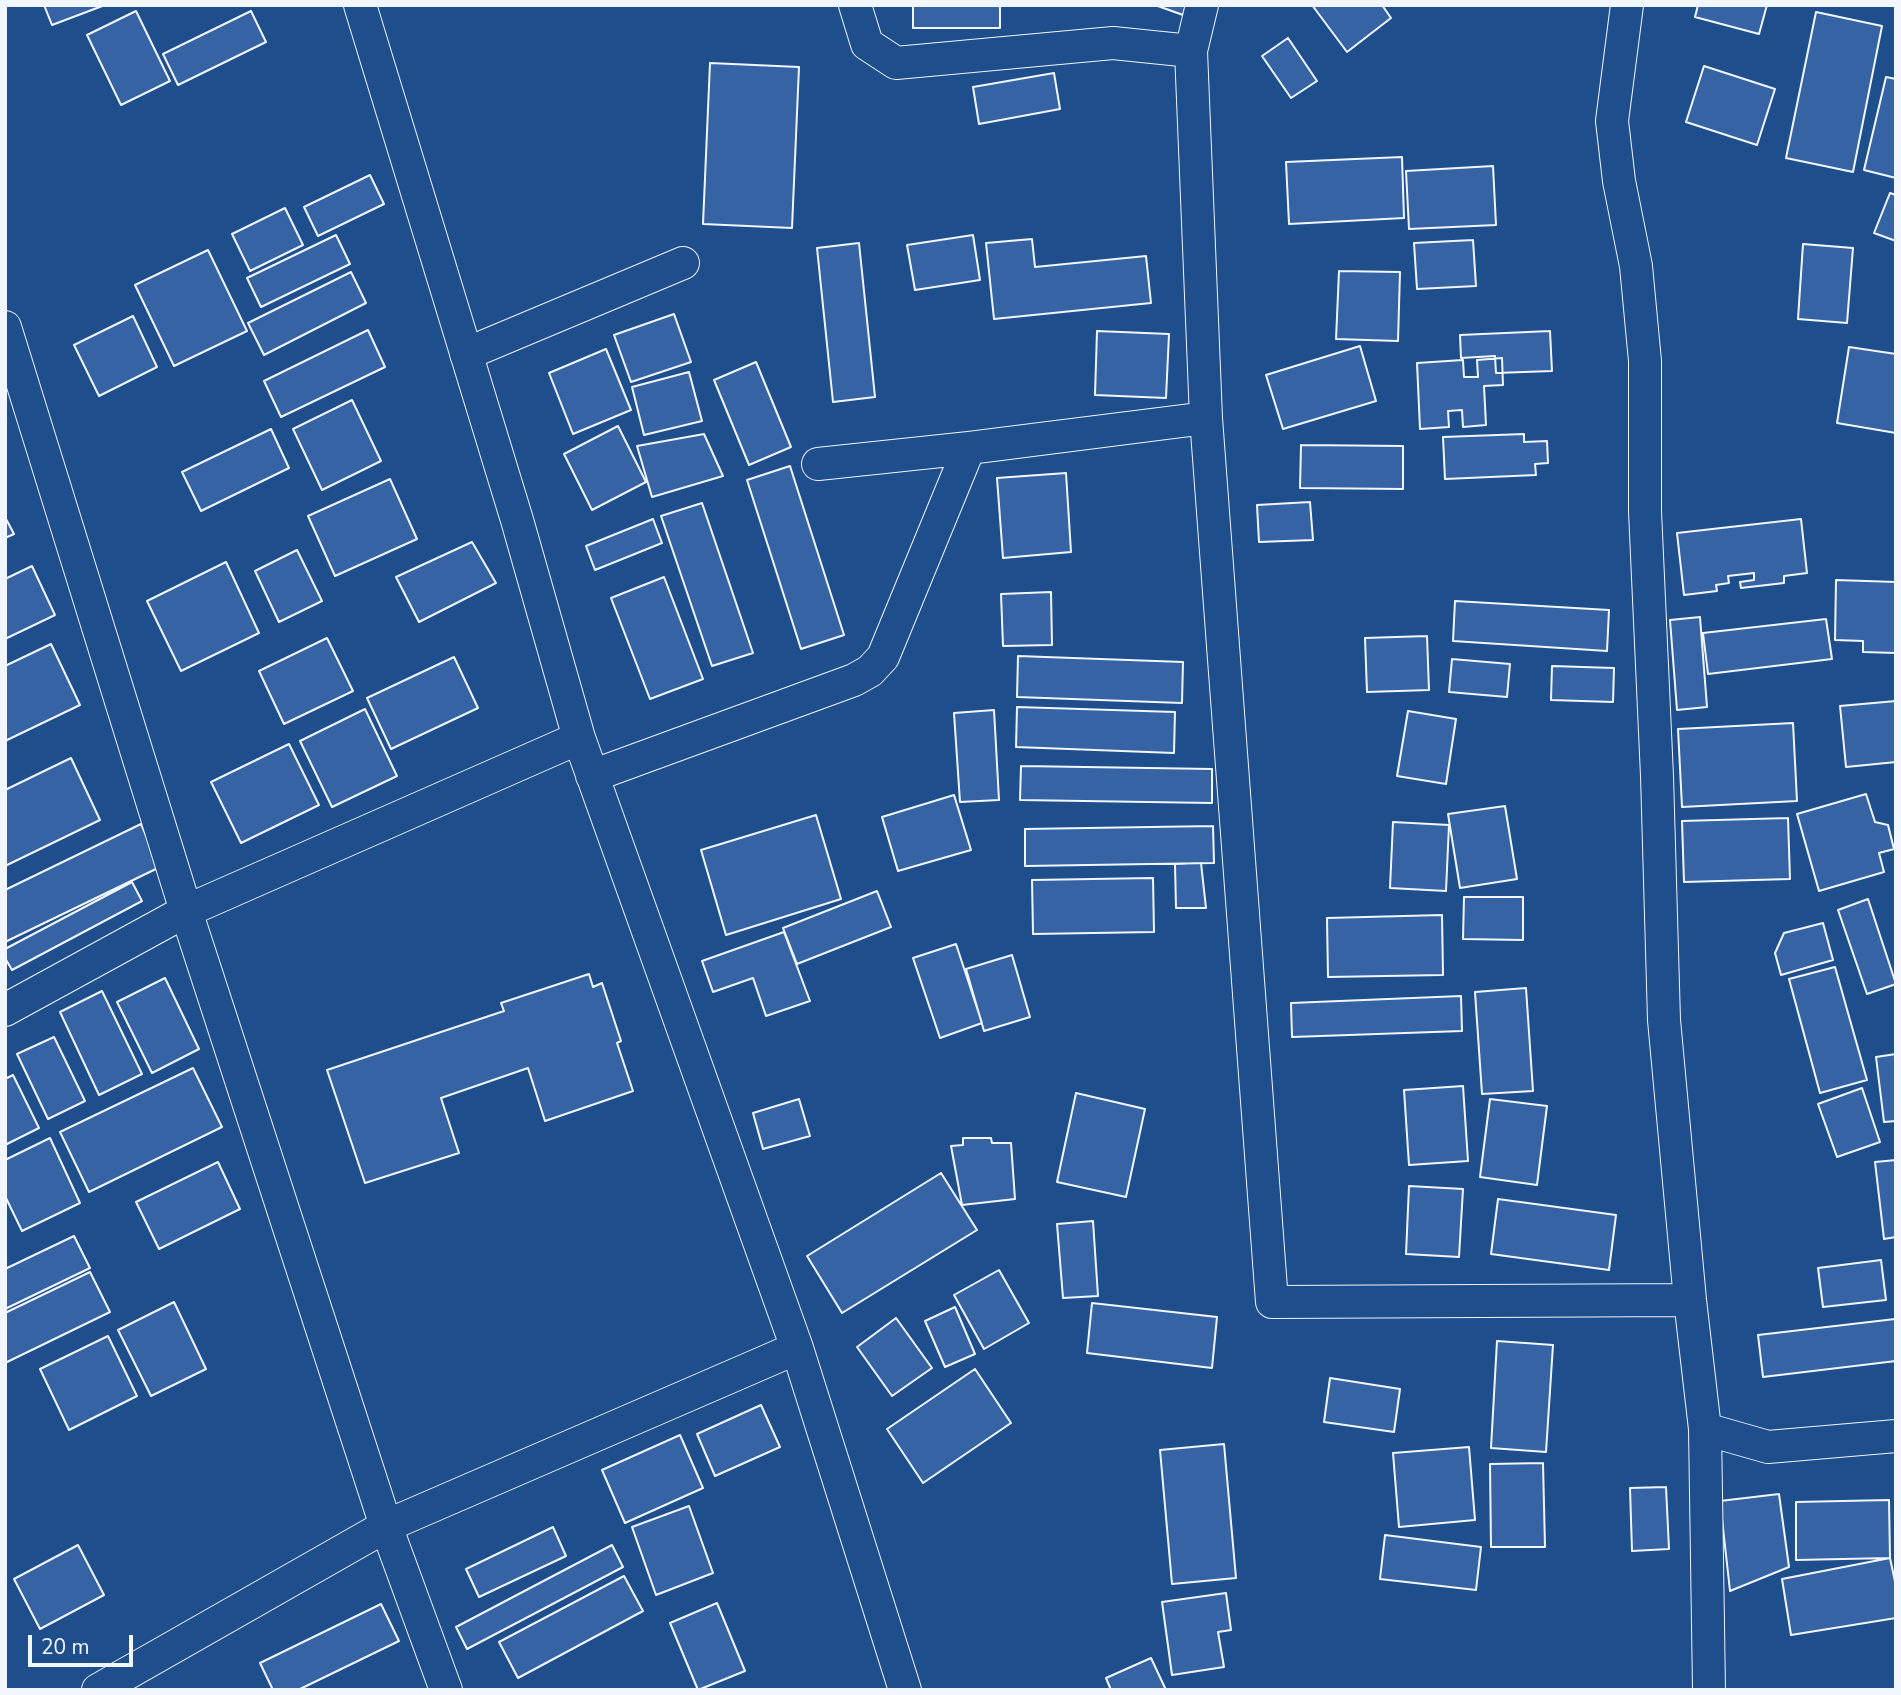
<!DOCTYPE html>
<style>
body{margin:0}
#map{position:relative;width:1901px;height:1695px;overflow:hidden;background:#1f4e8c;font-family:"Nunito Sans",sans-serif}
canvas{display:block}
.frame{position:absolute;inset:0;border:7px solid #f2f6ff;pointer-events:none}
.scale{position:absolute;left:28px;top:1635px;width:105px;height:32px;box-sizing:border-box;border:4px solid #f2f6ff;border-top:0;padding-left:9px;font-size:21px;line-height:24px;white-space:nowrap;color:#f2f6ff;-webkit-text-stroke:5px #1f4e8c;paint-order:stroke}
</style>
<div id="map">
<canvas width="1901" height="1695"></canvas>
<div class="frame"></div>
<div class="scale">20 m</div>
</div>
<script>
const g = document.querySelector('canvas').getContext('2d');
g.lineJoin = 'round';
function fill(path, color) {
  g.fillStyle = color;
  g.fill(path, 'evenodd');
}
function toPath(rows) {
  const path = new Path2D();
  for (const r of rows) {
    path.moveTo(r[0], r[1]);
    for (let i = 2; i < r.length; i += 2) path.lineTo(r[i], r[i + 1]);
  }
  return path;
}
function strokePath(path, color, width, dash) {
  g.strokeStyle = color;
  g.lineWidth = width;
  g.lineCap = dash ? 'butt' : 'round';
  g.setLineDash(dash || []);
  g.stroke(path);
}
const building = toPath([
 [44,5,105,5,52,25,44,5],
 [913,5,1000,5,1000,28,913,28,913,5],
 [1155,5,1186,5,1183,15,1155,5],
 [1312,5,1382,5,1391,18,1347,52,1312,5],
 [1698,5,1767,5,1759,34,1695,17,1698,5],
 [136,11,170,81,121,105,87,35,136,11],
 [251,11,266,42,178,85,163,54,251,11],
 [1816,12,1882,26,1853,172,1786,158,1816,12],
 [1288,38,1317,81,1291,98,1262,56,1288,38],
 [710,63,799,67,792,228,703,224,710,63],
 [1704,66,1775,89,1757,145,1686,122,1704,66],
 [1054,73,1060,109,979,124,973,87,1054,73],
 [1886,77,1896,79,1896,178,1864,170,1886,77],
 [1402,157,1404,218,1289,224,1286,162,1402,157],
 [1493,166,1496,225,1409,229,1406,171,1493,166],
 [370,175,384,204,318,236,304,207,370,175],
 [1890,193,1896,195,1896,241,1874,233,1890,193],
 [285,208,303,245,250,271,232,234,285,208],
 [336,235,350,264,261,307,247,278,336,235],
 [973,235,980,280,915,290,907,245,973,235],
 [1032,239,1035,267,1146,256,1151,303,994,319,986,243,1032,239],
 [1473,240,1476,286,1417,289,1414,243,1473,240],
 [859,243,875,397,833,402,817,248,859,243],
 [1803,244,1853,248,1847,323,1798,319,1803,244],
 [208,250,247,331,174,366,135,285,208,250],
 [1339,271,1400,272,1398,341,1336,339,1339,271],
 [351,272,366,303,264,355,248,323,351,272],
 [674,314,691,362,631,382,614,335,674,314],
 [133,316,157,367,99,396,74,345,133,316],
 [368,330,385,367,281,417,264,381,368,330],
 [1097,331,1169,334,1166,398,1095,395,1097,331],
 [1550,331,1552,371,1496,373,1495,356,1461,358,1460,335,1550,331],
 [1360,346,1376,401,1283,429,1266,375,1360,346],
 [1849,347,1896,354,1896,433,1837,423,1849,347],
 [606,349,631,410,573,434,549,373,606,349],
 [1502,358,1503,385,1484,386,1486,425,1463,427,1462,410,1448,411,1449,427,1420,429,1417,363,1463,360,1464,377,1478,377,1477,360,1502,358],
 [756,362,791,447,749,465,714,380,756,362],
 [689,372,702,421,644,435,632,387,689,372],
 [352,400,381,461,322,490,293,429,352,400],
 [618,426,646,482,592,510,564,454,618,426],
 [271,429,289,468,201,511,182,472,271,429],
 [704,434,723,476,652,497,637,446,704,434],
 [1524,434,1524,442,1547,441,1548,463,1535,464,1536,475,1445,479,1443,437,1524,434],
 [1301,445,1403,446,1403,489,1300,488,1301,445],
 [790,466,844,635,801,649,747,480,790,466],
 [1066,473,1071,552,1003,558,997,478,1066,473],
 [390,479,417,539,335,576,308,516,390,479],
 [1310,502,1313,540,1259,542,1257,505,1310,502],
 [702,503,753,653,712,666,661,516,702,503],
 [5,517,14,534,5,538,5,517],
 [653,519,662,543,595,570,586,546,653,519],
 [1801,519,1807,573,1784,576,1784,583,1741,588,1740,582,1754,580,1754,573,1728,576,1729,583,1716,585,1717,591,1684,595,1677,533,1801,519],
 [472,542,496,583,419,622,396,577,472,542],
 [297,550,322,601,279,622,255,571,297,550],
 [226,562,259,633,181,671,147,601,226,562],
 [32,566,55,615,5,639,5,579,32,566],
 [664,577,703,679,650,699,611,598,664,577],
 [1836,580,1896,582,1896,653,1863,652,1863,641,1835,640,1836,580],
 [1051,592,1052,645,1003,646,1001,594,1051,592],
 [1455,601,1609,610,1607,651,1453,641,1455,601],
 [1700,617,1707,707,1677,710,1670,620,1700,617],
 [1826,619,1832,659,1708,674,1703,633,1826,619],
 [1427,636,1429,690,1367,692,1365,638,1427,636],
 [327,638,353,691,284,724,259,671,327,638],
 [51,644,80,705,5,741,5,666,51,644],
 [1018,656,1183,662,1182,703,1017,697,1018,656],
 [454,657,478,708,391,749,367,698,454,657],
 [1452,659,1510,664,1507,697,1449,692,1452,659],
 [1552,666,1614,668,1613,702,1551,700,1552,666],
 [1896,701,1896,762,1846,767,1840,706,1896,701],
 [1017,707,1175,712,1174,753,1016,747,1017,707],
 [365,709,397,776,332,807,300,741,365,709],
 [994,710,999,800,960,802,954,713,994,710],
 [1408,711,1456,719,1446,784,1397,776,1408,711],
 [1793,723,1797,801,1682,807,1678,729,1793,723],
 [289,744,319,805,241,843,211,782,289,744],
 [71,758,100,820,5,866,5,790,71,758],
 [1021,766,1212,769,1212,803,1020,800,1021,766],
 [1866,794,1875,822,1888,825,1894,849,1879,853,1884,872,1819,891,1797,814,1866,794],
 [954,795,971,850,898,871,882,817,954,795],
 [1505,806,1517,879,1460,888,1448,814,1505,806],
 [816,815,841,899,726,935,701,850,816,815],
 [1788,818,1790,879,1684,882,1682,821,1788,818],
 [1393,822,1449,825,1446,891,1390,888,1393,822],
 [141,824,160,867,5,942,5,890,141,824],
 [1213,826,1214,863,1025,866,1025,829,1213,826],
 [1201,863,1206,908,1176,908,1175,864,1201,863],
 [1153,878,1154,932,1033,934,1032,880,1153,878],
 [132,882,142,901,12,970,5,958,5,949,132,882],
 [877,891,891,927,797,964,783,928,877,891],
 [1464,897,1523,897,1523,940,1463,939,1464,897],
 [1868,899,1896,984,1867,994,1838,910,1868,899],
 [1442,915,1443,975,1328,977,1327,918,1442,915],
 [1823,923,1833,960,1781,975,1775,953,1784,933,1823,923],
 [784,932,810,1001,766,1016,753,978,713,992,702,961,784,932],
 [956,944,982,1023,940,1038,913,958,956,944],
 [1012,955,1030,1017,984,1031,966,969,1012,955],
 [1835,967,1867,1080,1820,1093,1789,979,1835,967],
 [589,974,593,987,602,983,621,1041,617,1043,633,1091,545,1121,528,1068,441,1098,459,1153,365,1183,327,1070,504,1011,501,1003,589,974],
 [165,978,199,1049,152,1073,117,1002,165,978],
 [1526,988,1533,1091,1482,1094,1475,992,1526,988],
 [102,991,142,1074,99,1095,60,1012,102,991],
 [1461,996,1462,1031,1292,1037,1291,1003,1461,996],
 [54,1037,85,1101,48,1119,17,1054,54,1037],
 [1896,1054,1896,1121,1884,1122,1876,1057,1896,1054],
 [193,1068,222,1127,89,1192,60,1132,193,1068],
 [13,1075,39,1128,5,1145,5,1079,13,1075],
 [1463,1086,1468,1161,1409,1165,1404,1090,1463,1086],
 [1862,1088,1880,1142,1837,1157,1818,1104,1862,1088],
 [1076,1093,1145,1109,1126,1197,1057,1182,1076,1093],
 [799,1099,810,1136,763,1149,753,1113,799,1099],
 [1490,1099,1547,1106,1537,1185,1480,1177,1490,1099],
 [50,1138,80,1203,22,1231,5,1196,5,1160,50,1138],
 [963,1138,991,1138,992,1143,1011,1143,1015,1199,962,1205,951,1146,963,1145,963,1138],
 [1896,1160,1896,1237,1884,1239,1875,1162,1896,1160],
 [218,1162,240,1209,159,1249,136,1202,218,1162],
 [941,1173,977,1230,842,1313,807,1256,941,1173],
 [1409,1186,1463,1189,1459,1257,1406,1254,1409,1186],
 [1498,1199,1616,1215,1609,1270,1491,1254,1498,1199],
 [1093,1221,1098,1296,1063,1298,1057,1224,1093,1221],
 [74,1236,90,1268,5,1309,5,1269,74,1236],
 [1881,1260,1886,1300,1823,1307,1818,1268,1881,1260],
 [999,1270,1029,1323,984,1349,954,1295,999,1270],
 [90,1272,110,1312,5,1363,5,1313,90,1272],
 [174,1302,206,1369,151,1396,118,1330,174,1302],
 [1092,1303,1217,1317,1212,1368,1087,1353,1092,1303],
 [955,1307,975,1354,945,1367,925,1321,955,1307],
 [896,1318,932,1368,892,1396,857,1347,896,1318],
 [1895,1319,1896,1361,1763,1377,1758,1335,1895,1319],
 [108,1336,137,1396,69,1430,40,1369,108,1336],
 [1497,1341,1553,1345,1546,1452,1491,1448,1497,1341],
 [975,1369,1011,1423,923,1483,887,1429,975,1369],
 [1330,1378,1400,1389,1394,1432,1324,1422,1330,1378],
 [761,1405,780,1447,715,1476,697,1434,761,1405],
 [680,1435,703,1488,625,1523,602,1470,680,1435],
 [1224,1444,1236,1578,1172,1584,1160,1450,1224,1444],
 [1469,1447,1475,1520,1399,1527,1393,1453,1469,1447],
 [1543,1463,1545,1547,1491,1547,1490,1464,1543,1463],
 [1666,1487,1669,1549,1632,1551,1630,1488,1666,1487],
 [1779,1494,1789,1567,1730,1591,1720,1501,1779,1494],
 [1889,1500,1890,1558,1796,1560,1796,1502,1889,1500],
 [689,1506,713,1573,656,1595,632,1527,689,1506],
 [553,1527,566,1556,479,1597,466,1569,553,1527],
 [1385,1535,1481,1547,1476,1590,1380,1579,1385,1535],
 [78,1545,104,1595,40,1629,14,1579,78,1545],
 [612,1545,623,1567,467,1649,456,1627,612,1545],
 [1890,1558,1896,1586,1896,1618,1791,1635,1782,1579,1890,1558],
 [624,1576,643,1611,518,1678,499,1642,624,1576],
 [1226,1593,1231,1630,1218,1632,1224,1667,1172,1675,1162,1602,1226,1593],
 [717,1603,745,1671,698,1690,670,1623,717,1603],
 [381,1604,399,1641,298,1690,273,1690,260,1663,381,1604],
 [1151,1658,1166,1690,1111,1690,1106,1678,1151,1658]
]);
fill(building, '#3563a3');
strokePath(building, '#f2f6ff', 2);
const street = toPath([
 [360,5,517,520,579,738,797,1348,905,1690],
 [855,5,867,44,896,63,1113,43,1191,51],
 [1202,5,1191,51,1206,418,1272,1302,1690,1300],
 [1627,5,1612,121,1619,181,1636,266,1645,361,1645,511,1657,776,1664,1020,1690,1300,1705,1429,1768,1447,1896,1436],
 [5,327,186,911,386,1526,446,1690],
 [466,354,683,263],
 [818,464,969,448,1206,418],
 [592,776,854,680,870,671,883,657,969,448],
 [5,1010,186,911,579,738],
 [1705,1429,1709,1690],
 [98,1690,386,1526,797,1348]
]);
strokePath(street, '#f2f6ff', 34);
strokePath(street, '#1f4e8c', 32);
</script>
